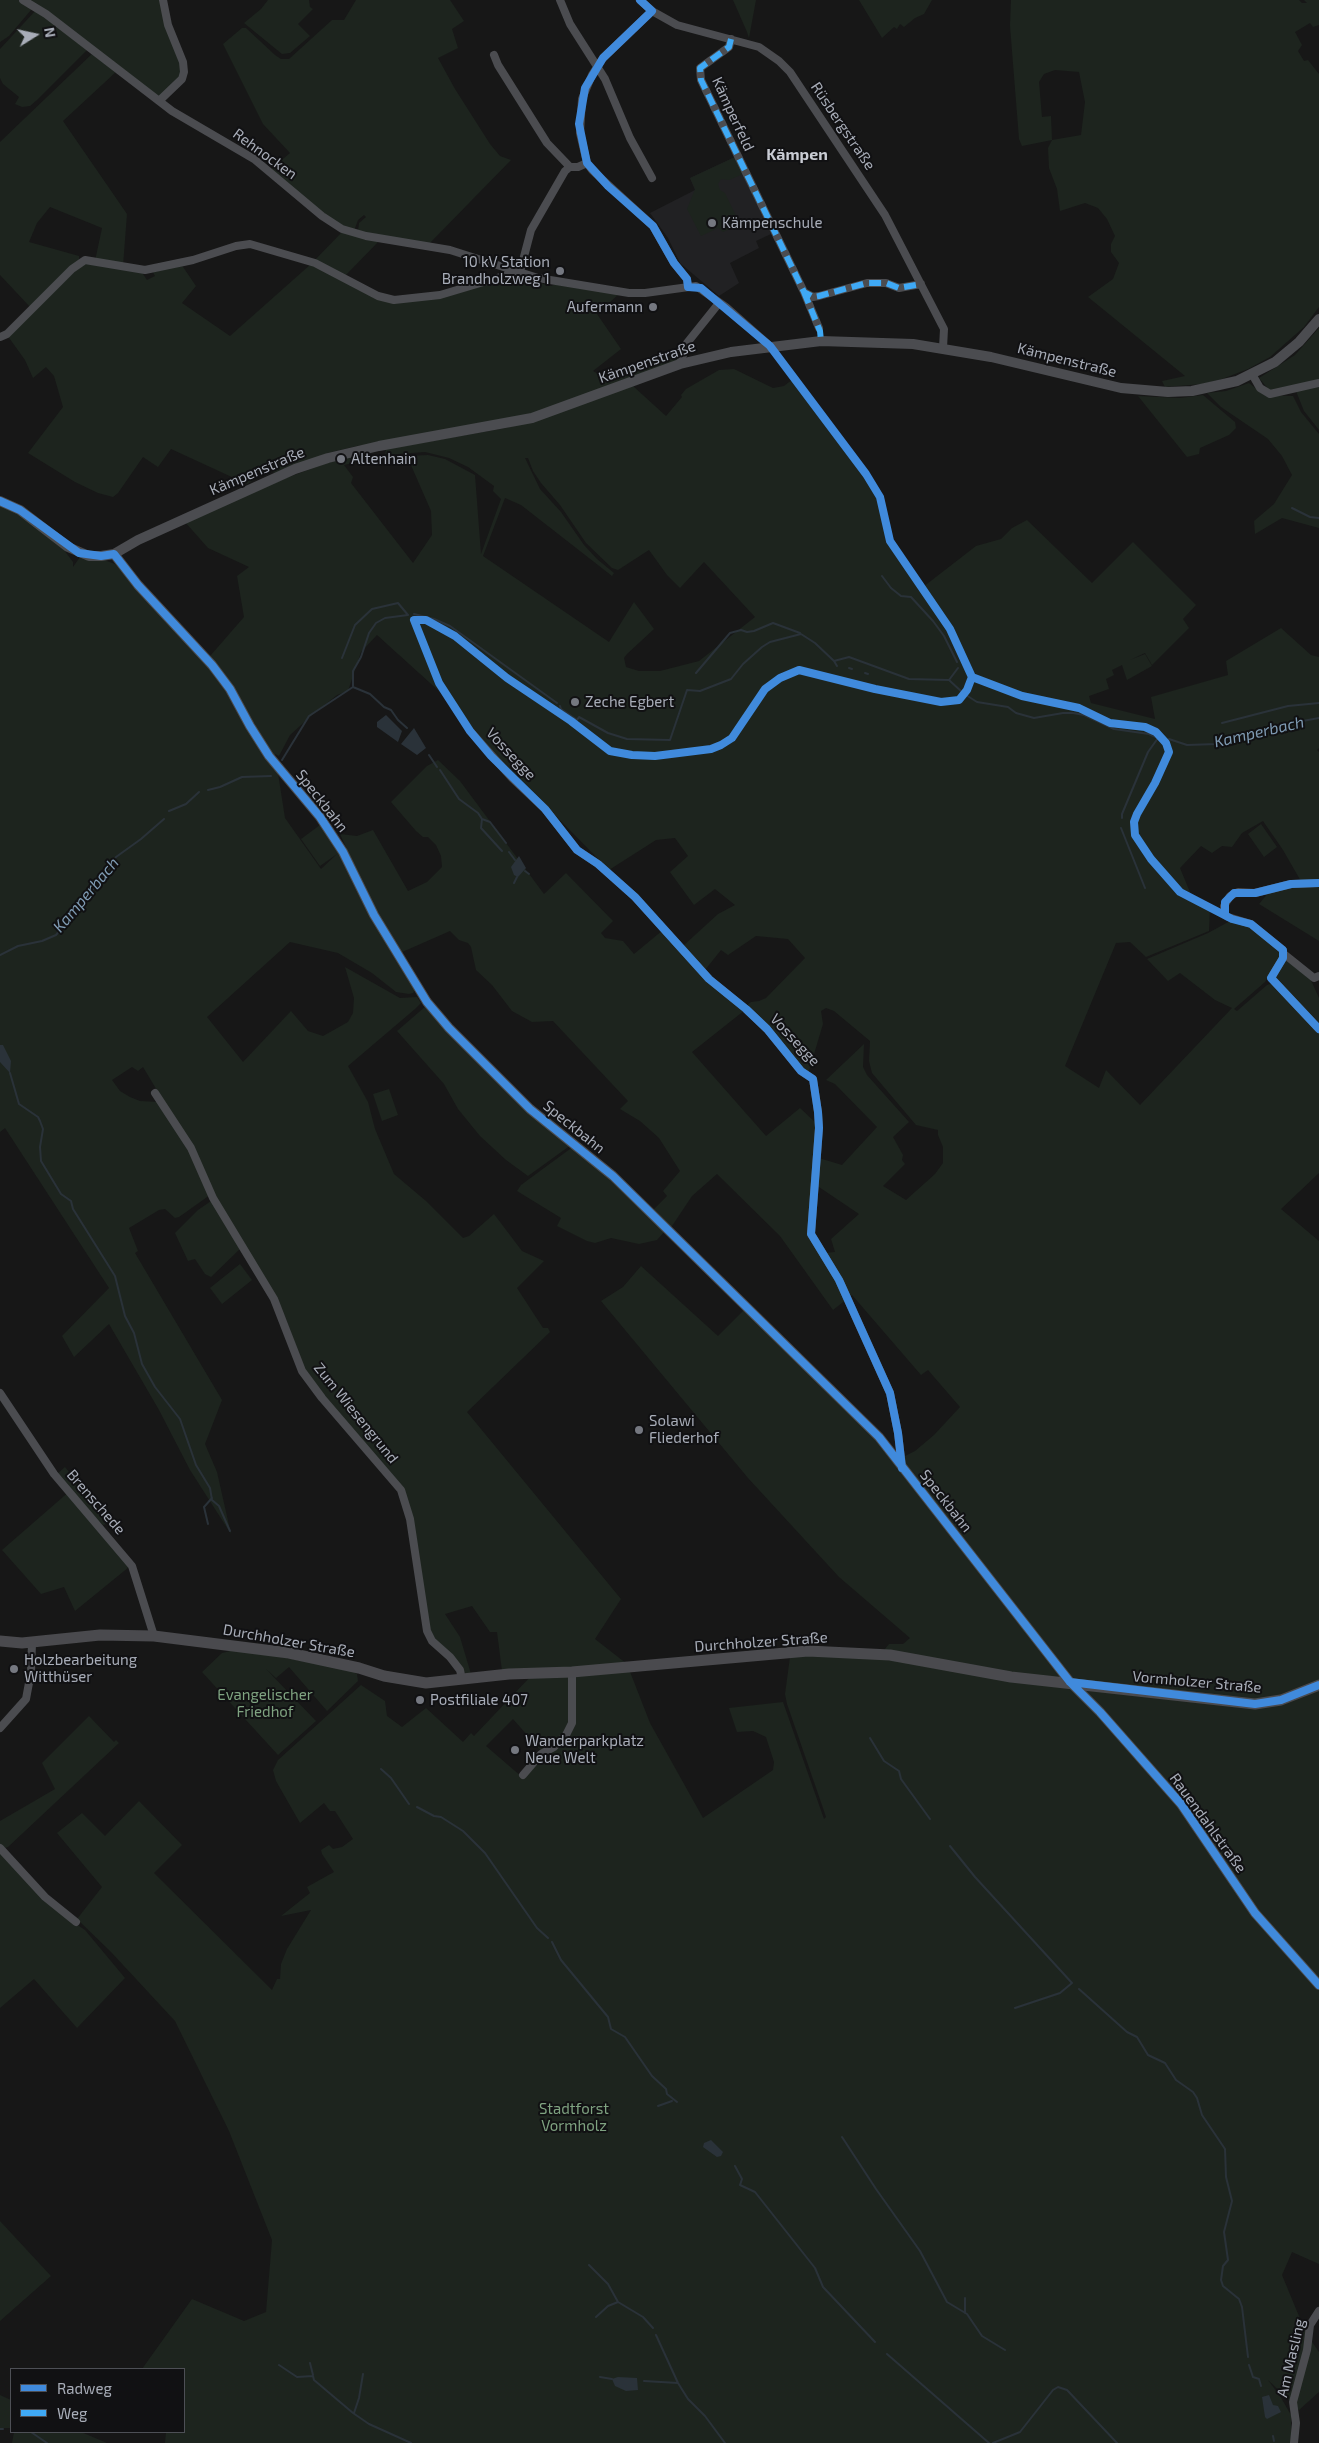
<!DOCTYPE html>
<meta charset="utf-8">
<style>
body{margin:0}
#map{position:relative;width:1319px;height:2443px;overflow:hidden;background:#171717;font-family:"Exo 2",sans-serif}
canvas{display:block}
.legend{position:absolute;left:10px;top:2368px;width:175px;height:65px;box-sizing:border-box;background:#111113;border:1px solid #4d4f55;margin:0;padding:6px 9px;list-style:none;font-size:15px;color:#a8adb8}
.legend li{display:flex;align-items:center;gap:10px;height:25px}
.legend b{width:25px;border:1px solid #4d4f55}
.north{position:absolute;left:10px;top:10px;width:50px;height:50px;-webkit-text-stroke:4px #111113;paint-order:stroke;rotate:80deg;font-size:14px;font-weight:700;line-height:20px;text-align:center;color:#a8adb8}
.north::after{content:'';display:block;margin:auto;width:18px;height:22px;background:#a8adb8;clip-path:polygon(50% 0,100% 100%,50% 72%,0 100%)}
</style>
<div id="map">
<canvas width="1319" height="2443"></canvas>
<ul class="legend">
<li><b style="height:6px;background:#408adc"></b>Radweg</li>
<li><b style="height:6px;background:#3fa9f5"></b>Weg</li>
</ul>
<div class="north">N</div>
</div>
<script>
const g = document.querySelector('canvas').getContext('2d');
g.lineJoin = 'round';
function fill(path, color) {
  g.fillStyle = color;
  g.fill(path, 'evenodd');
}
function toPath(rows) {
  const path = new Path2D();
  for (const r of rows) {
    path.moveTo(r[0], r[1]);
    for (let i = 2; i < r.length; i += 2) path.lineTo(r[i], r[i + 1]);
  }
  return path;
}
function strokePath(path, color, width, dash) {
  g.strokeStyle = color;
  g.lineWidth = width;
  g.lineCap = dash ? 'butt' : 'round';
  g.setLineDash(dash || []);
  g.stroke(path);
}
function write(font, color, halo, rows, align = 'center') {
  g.font = font + ' "Exo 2",sans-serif';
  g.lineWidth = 4;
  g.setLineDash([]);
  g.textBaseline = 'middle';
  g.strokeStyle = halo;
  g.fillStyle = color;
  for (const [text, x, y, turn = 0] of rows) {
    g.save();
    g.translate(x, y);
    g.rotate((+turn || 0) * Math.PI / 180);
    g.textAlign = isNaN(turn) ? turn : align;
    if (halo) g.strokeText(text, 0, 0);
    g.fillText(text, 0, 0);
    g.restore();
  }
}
fill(toPath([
 [735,157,771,234,756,241,759,248,730,263,739,283,719,296,680,263,668,238,650,213,695,190,690,178]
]), '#212123');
fill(toPath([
 [0,0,18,0,30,7,31,10,9,36,0,42],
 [27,0,160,0,180,60,181,78,158,97],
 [268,0,309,0,310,7,313,9,298,24,310,36,290,53,282,54,244,23,261,9],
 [356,0,450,0,464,21,452,29,458,48,438,58,455,89,490,144,500,156,511,160,429,244,358,231,359,223,366,217,364,215,358,220,354,231,337,224,270,170,290,153,263,124,223,44,242,28,246,28,275,55,281,59,289,59,332,20,344,20],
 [733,0,756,0,749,38,747,32],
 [859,0,932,0,924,14,915,18,904,27,900,24,897,29,894,27,882,38],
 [1007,0,1299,0,1302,3,1307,3,1304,0,1319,0,1319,25,1313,27,1310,23,1295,32,1302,45,1298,51,1304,61,1308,60,1319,74,1319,307,1304,327,1270,357,1248,369,1222,379,1203,384,1165,387,1162,381,1185,376,1088,297,1113,279,1119,263,1111,252,1111,244,1115,236,1107,219,1098,208,1085,203,1060,211,1057,189,1049,168,1048,148,1052,140,1022,146,1019,139,1010,26,1011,0],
 [1055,70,1079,72,1085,102,1081,135,1052,140,1051,116,1042,117,1039,82,1044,74],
 [36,10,87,50,37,100,30,106,22,107,15,104,19,97,3,84,0,78,0,49],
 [94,52,117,71,63,121,127,214,123,266,95,261,102,228,50,207,37,223,29,242,79,256,79,261,31,308,0,275,0,142],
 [735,157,743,174,729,180,721,179,718,184,720,190,725,193,740,224,723,232,718,228,701,236,687,209,695,189,690,178],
 [343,231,379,241,345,276,313,262],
 [85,262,141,271,147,280,155,276,152,270,181,264,196,286,182,303,230,336,311,264,372,295,413,301,511,275,551,286,558,283,620,293,597,314,621,349,593,371,606,378,640,363,681,353,678,362,527,417,391,442,357,446,328,453,274,473,271,470,247,484,171,449,158,467,143,457,118,493,113,497,98,493,75,482,28,453,63,407,54,376,46,367,33,378,25,360,7,335],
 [1319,328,1319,380,1270,391,1259,378,1295,355],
 [734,369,773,388,784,386,793,379,858,464,878,496,889,541,949,629,964,665,972,679,1015,694,1016,692,977,677,964,658,952,627,923,587,976,546,1001,539,1012,528,1027,520,1092,583,1133,542,1196,605,1183,619,1189,628,1152,665,1145,653,1130,660,1145,654,1152,666,1127,680,1122,665,1112,670,1114,675,1106,679,1109,689,1089,696,1091,703,1155,719,1151,697,1228,675,1226,661,1281,628,1311,655,1319,657,1319,748,1317,750,1319,752,1319,882,1302,883,1283,850,1263,821,1242,833,1232,847,1222,846,1212,853,1201,846,1180,868,1192,897,1180,890,1161,872,1177,892,1210,909,1209,931,1146,957,1130,942,1116,943,1065,1066,1099,1088,1106,1070,1140,1105,1232,1008,1215,1000,1180,973,1168,981,1147,959,1208,933,1232,920,1245,923,1278,947,1281,955,1265,982,1234,1009,1237,1011,1267,985,1273,983,1319,1031,1319,1173,1281,1209,1319,1241,1319,2264,1292,2252,1282,2275,1306,2333,1319,2352,1319,2392,1299,2410,1268,2380,1280,2396,1291,2415,1291,2443,165,2443,166,2432,184,2432,184,2369,142,2369,192,2299,244,2321,266,2312,272,2240,229,2131,175,2021,111,1952,77,1919,102,1887,57,1833,82,1813,105,1836,139,1801,182,1845,154,1873,272,1990,277,1979,280,1979,281,1964,287,1949,311,1910,281,1916,310,1893,307,1887,334,1872,322,1854,321,1850,329,1845,333,1849,342,1847,353,1839,335,1811,330,1811,324,1803,300,1823,276,1781,273,1770,278,1760,361,1685,385,1701,387,1716,402,1727,426,1708,463,1742,471,1733,474,1736,531,1676,502,1671,497,1632,490,1632,472,1606,445,1614,460,1637,471,1674,467,1675,430,1635,410,1512,387,1469,308,1378,286,1319,272,1293,214,1196,191,1147,143,1067,138,1071,132,1067,112,1080,120,1091,130,1097,140,1101,159,1102,198,1163,210,1195,179,1217,175,1218,165,1209,159,1210,129,1228,138,1251,135,1253,222,1400,205,1444,217,1472,231,1534,190,1470,159,1410,109,1324,74,1357,62,1336,109,1288,5,1128,0,1132,0,504,9,506,64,550,73,562,73,567,80,557,104,560,115,564,204,663,244,617,237,576,249,567,208,548,185,522,286,478,327,463,354,456,357,462,344,465,353,477,351,483,413,563,432,535,431,511,407,456,428,455,445,459,475,475,481,554,501,499,493,491,494,486,468,467,449,458,425,452,385,455,386,449,506,428,633,386,666,416,682,397,681,395,686,389,719,370],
 [525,458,528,458,533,471,541,483,560,505,586,543,612,568,618,570,649,550,667,575,680,588,704,562,755,617,699,661,660,671,639,671,626,667,624,658,627,654,654,629,634,602,609,642,483,556,505,498,521,505,612,576,614,573,597,559,584,545,561,512,540,489],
 [377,635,440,692,498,757,609,870,656,840,675,838,688,856,670,872,694,905,715,889,735,905,718,914,683,946,705,970,721,950,728,955,756,936,788,939,805,958,766,998,759,1001,751,1002,746,1006,804,1071,809,1071,823,1024,821,1011,826,1008,834,1011,870,1041,869,1061,872,1073,916,1125,938,1130,938,1135,943,1147,943,1163,935,1174,906,1200,883,1186,905,1164,902,1160,903,1155,893,1137,909,1122,867,1075,863,1067,864,1044,826,1080,835,1084,877,1127,842,1165,819,1158,816,1185,859,1214,831,1239,835,1252,824,1253,849,1297,852,1295,921,1375,928,1370,960,1407,934,1435,915,1451,895,1461,852,1413,745,1309,718,1336,641,1266,623,1287,601,1301,748,1478,839,1577,910,1638,903,1644,889,1644,885,1649,885,1657,811,1655,790,1657,785,1694,787,1704,823,1808,826,1817,824,1819,783,1702,729,1708,737,1732,753,1731,766,1737,774,1762,773,1770,703,1818,650,1723,627,1664,595,1639,621,1599,467,1412,550,1332,548,1328,543,1328,517,1288,544,1261,522,1251,494,1214,469,1236,463,1238,426,1201,394,1174,375,1129,368,1102,348,1066,415,1009,421,1003,417,997,400,998,345,967,354,998,353,1013,348,1022,323,1036,308,1031,291,1011,243,1062,207,1017,290,942,338,953,372,973,396,992,409,994,413,993,415,990,339,852,320,825,301,839,320,866,337,854,321,869,285,818,275,754,279,756,290,735,311,716,337,695,348,691,361,652],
 [513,1719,543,1753,522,1777,486,1746],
 [1249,383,1264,395,1293,396,1301,412,1319,434,1319,528,1282,518,1255,534,1254,521,1274,504,1292,475,1282,456,1268,439,1221,407,1207,393,1226,391],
 [1319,385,1319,430,1304,411,1296,391],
 [1203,395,1235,422,1236,428,1229,435,1200,448,1199,454,1187,457,1138,396,1180,398],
 [438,760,460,781,544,894,566,873,613,921,601,933,605,938,623,941,634,954,663,930,745,1010,692,1052,766,1136,800,1108,817,1124,809,1231,847,1299,833,1310,780,1236,717,1174,692,1196,670,1229,653,1210,667,1196,663,1191,680,1171,659,1138,640,1121,620,1109,628,1101,553,1021,532,1022,512,1011,492,985,476,970,471,947,468,943,459,940,450,931,400,953,375,911,340,834,357,836,373,830,408,891,427,882,442,867,441,856,436,845,428,837,423,837,416,831,391,802,427,766],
 [1261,824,1277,847,1264,857,1248,834],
 [1319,885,1319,941,1259,904,1269,892,1287,886],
 [1286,957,1310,978,1319,998,1319,1027,1274,979],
 [426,1006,571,1145,528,1176,506,1160,480,1136,458,1109,444,1084,397,1031],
 [389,1089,398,1115,382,1121,373,1094],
 [574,1146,665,1231,657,1240,639,1244,611,1238,595,1243,587,1241,557,1226,561,1218,517,1191,521,1185],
 [211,1201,241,1248,211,1277,205,1274,195,1259,188,1261,175,1233,198,1210],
 [240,1264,252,1280,222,1304,210,1288],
 [65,1467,110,1523,103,1525,93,1516,129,1567,75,1611,64,1587,41,1594,2,1550,71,1490,57,1474],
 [231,1647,353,1671,357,1674,358,1681,327,1711,289,1667,276,1678,266,1669,316,1721,278,1755,202,1672,222,1653,230,1651],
 [89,1716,114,1742,116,1740,119,1743,8,1847,5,1848,0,1846,0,1821,55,1789,42,1763],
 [0,1851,67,1918,85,1930,125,1978,77,2028,34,1979,0,2008],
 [0,2221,51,2276,0,2321],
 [0,2395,11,2400,11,2428,0,2428],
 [14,2432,81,2432,107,2443,12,2443]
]), '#1d241e');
fill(toPath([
 [386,715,402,731,398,742,377,727,377,722],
 [414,728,426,748,417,755,401,744],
 [519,856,526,868,518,877,514,875,511,867],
 [0,1045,3,1045,11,1061,10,1073,0,1062],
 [711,2140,723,2152,721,2156,717,2157,703,2147,704,2143],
 [618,2377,637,2378,638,2390,626,2391,615,2386,612,2379],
 [1269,2395,1273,2405,1278,2406,1281,2412,1267,2419,1265,2417,1262,2397]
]), '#2a3239');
strokePath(toPath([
 [1292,508,1310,517,1319,518],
 [882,576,891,588,901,596,911,597,933,621,944,636,957,662],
 [414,614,434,619,450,626,557,703],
 [342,658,355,625,372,609,398,603,408,615],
 [834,661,837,666],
 [849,668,852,669],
 [696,673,730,633,741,630,747,632,754,631,773,623,800,633],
 [865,673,868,674],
 [949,680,958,668],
 [353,687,370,694,384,707,391,710,398,720,407,728],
 [966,695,977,702,1008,707,1016,713,1034,718,1063,713,1073,713,1084,715,1114,729,1149,734,1158,738,1148,752,1122,814,1122,818],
 [560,706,561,709,577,720,579,717,608,733,627,739,670,740,687,690,700,691,731,679,743,664,762,647,770,642,801,634,815,643,834,661,849,657,909,679,949,680,962,692],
 [1222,723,1288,706,1319,703],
 [1169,739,1187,745,1217,744,1270,727,1319,718],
 [429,755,437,767],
 [282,760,309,716,353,687,353,671,361,657,369,633,376,623,385,618,408,615],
 [440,770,459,799,478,813,482,819,481,828,502,851],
 [208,790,220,787,242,777,271,776],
 [169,811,186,804,199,792],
 [482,819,490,822,506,843],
 [1121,828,1145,888],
 [509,852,515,860],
 [525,871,529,874],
 [514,883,517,877],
 [0,955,18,946,42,941,56,935,101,880,116,857,141,839,164,819],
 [10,1073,19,1104,38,1117,40,1121,43,1129,40,1147,41,1161,61,1194,71,1201,73,1209,115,1276,125,1316,134,1333,142,1364,155,1387,180,1419,196,1465,210,1488,212,1500,219,1506,230,1531],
 [208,1524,204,1507,212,1498],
 [870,1738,884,1761,899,1771,901,1779,930,1819],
 [381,1769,391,1778,409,1804],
 [417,1807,434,1816,441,1817,463,1831,485,1853,537,1928,548,1938],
 [950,1846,975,1877,1072,1983,1060,1993,1015,2008],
 [552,1942,561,1960,608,2017,611,2029,625,2037,652,2076,666,2089,667,2094,677,2102],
 [1079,1989,1127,2032,1137,2037,1148,2055,1165,2063,1176,2080,1193,2092,1197,2098,1202,2115,1225,2149,1226,2177,1232,2201,1224,2232,1228,2260,1223,2266,1221,2280,1223,2286,1239,2299,1242,2307,1248,2357],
 [658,2106,672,2101],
 [842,2137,876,2189,920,2251,947,2302,967,2314,982,2336,1005,2350],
 [735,2166,742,2179,740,2185,755,2192,815,2268,823,2287,875,2342],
 [589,2265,608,2284,618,2302,643,2317,653,2328],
 [965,2313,965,2298],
 [596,2317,608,2306,618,2302],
 [656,2335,678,2383,688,2399,705,2416,725,2443],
 [887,2354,989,2443],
 [310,2363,313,2375],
 [279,2365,297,2377,313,2376,314,2380,353,2413,369,2424,411,2443],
 [1249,2365,1253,2377,1259,2379,1261,2386],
 [600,2377,612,2379],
 [644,2381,678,2383],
 [354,2413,359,2398,363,2374],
 [0,2429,3,2429],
 [31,2432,47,2443],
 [1273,2436,1274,2441],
 [993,2443,1020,2432,1053,2390,1058,2387,1067,2390,1117,2443]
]), '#2a3239', 2);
strokePath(toPath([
 [23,0,46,14,172,111,254,159,322,216,342,229,366,236,450,250,538,278,629,293,645,293,696,286,726,307,770,346],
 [560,0,570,24,605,79,630,138,652,178],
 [640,0,652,11,677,25,759,47,779,61,790,72,885,215,944,329,943,348],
 [652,11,603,58,592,75,582,99,580,133,587,163,592,170,653,226,674,263,687,279,688,287],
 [731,39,729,47,700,68,701,80,804,292,813,297,819,296,867,283,886,283,899,288,921,284],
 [494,55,498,65,547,143,570,167],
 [159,101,182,79,184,72,183,62,168,25,163,0],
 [517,272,521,268,531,230,565,171,570,167,578,167,587,163],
 [804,292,819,328],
 [0,337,7,334,72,269,85,260,145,270,193,260,236,246,250,244,315,263,378,296,394,300,440,295,507,275,511,270],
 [680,364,687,343,719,303],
 [1252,374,1260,388,1270,394,1319,383],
 [470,731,512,778,545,809,577,850,598,864,635,897,709,979,746,1009,767,1029,801,1071,813,1079,818,1112,819,1128,811,1234,839,1280,890,1393,898,1433,902,1466],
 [1319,883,1291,884,1255,893,1238,892,1230,896,1224,906,1225,915,1228,917,1251,924,1283,950,1283,958,1271,978,1319,1029],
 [1284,954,1314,978,1319,976],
 [155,1093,191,1148,213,1198,274,1299,302,1371,322,1398,401,1490,410,1519,427,1631,432,1641,450,1657,460,1670,462,1679],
 [0,1393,54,1474,132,1566,154,1636],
 [0,1728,26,1699,31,1672,32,1643],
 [523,1775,541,1754,554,1747,566,1735,572,1723,572,1672],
 [0,1848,45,1897,76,1922],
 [1294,2443,1296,2423,1293,2402,1307,2350,1310,2325,1319,2311]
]), '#4b4c50', 8);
strokePath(toPath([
 [0,501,20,510,68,547,89,556,101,556,114,554,138,540,295,469,328,458,379,446,532,418,680,364,731,352,821,341,913,344,991,357,1121,388,1168,392,1192,391,1237,381,1275,362,1299,342,1319,319],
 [114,554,138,585,212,665,230,689,250,726,269,756,320,817,343,852,374,915,427,1002,449,1028,530,1109,613,1176,879,1437,1070,1682,1100,1712,1181,1804,1255,1913,1319,1985]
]), '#4b4c50', 10);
strokePath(toPath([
 [0,1641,22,1643,100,1635,154,1636,289,1653,359,1668,384,1676,426,1683,509,1674,572,1672,808,1651,890,1655,1011,1677,1255,1704,1281,1700,1319,1685]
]), '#4a4a4e', 11);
strokePath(toPath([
 [731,39,729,47,700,68,701,80,804,292,813,297,819,296,867,283,886,283,899,288,921,284],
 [804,292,820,331,821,341]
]), '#3fa9f5', 6, [12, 6]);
strokePath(toPath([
 [640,0,652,11,603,58,585,88,579,124,587,163,608,186,653,226,674,263,687,279,688,287,701,288,770,346,866,474,880,497,890,541,950,629,972,677,1022,696,1079,708,1110,723,1145,727,1156,732,1166,743,1169,752,1155,783,1137,814,1134,822,1135,835,1151,859,1180,892,1232,919,1251,924,1283,950,1283,958,1271,978,1319,1029],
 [0,501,20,510,79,553,101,556,114,554,138,585,212,665,230,689,250,726,269,756,320,817,343,852,374,915,427,1002,449,1028,530,1109,613,1176,879,1437,1070,1682,1100,1712,1181,1804,1255,1913,1319,1985],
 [1225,915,1225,902,1234,893,1255,893,1291,884,1319,883],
 [902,1468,898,1433,890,1393,839,1280,811,1234,819,1128,818,1112,813,1079,801,1071,767,1029,746,1009,709,979,635,897,598,864,577,850,545,809,491,756,470,731,439,683,414,620,426,620,455,636,507,678,571,721,610,751,632,755,655,756,711,749,721,745,732,738,765,689,780,678,799,670,875,689,941,702,959,700,967,690,972,677],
 [1070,1682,1255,1704,1281,1700,1319,1685]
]), '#408adc', 8);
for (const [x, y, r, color] of [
 [712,223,5,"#757880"],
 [560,271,5,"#757880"],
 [653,307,5,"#757880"],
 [341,459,5,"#757880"],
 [575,702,5,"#757880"],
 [639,1430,5,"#757880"],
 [14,1669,5,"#757880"],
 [420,1700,5,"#757880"],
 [515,1750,5,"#757880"]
]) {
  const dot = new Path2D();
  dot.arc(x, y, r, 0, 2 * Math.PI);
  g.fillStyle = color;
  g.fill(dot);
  strokePath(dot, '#111113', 2);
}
write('15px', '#a8adb8', '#111113', [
 ["Kämperfeld",733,114,65],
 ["Rüsbergstraße",843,126,56],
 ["Rehnocken",265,154,36],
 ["Kämpenstraße",1067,360,14],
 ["Kämpenstraße",647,362,-19],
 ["Kämpenstraße",257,471,-23],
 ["Vossegge",511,754,47],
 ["Speckbahn",322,801,52],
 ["Vossegge",795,1040,47],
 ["Speckbahn",574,1127,39],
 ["Zum Wiesengrund",356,1413,51],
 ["Speckbahn",946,1501,52],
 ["Brenschede",96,1502,49],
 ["Durchholzer Straße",289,1641,10],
 ["Durchholzer Straße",761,1642,-4],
 ["Vormholzer Straße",1197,1682,5],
 ["Rauendahlstraße",1208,1823,54],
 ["Am Masling",1291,2358,-77]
]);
write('15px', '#a8adb8', '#111113', [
 ["Kämpenschule",722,223],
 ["10 kV Station",550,262,"right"],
 ["Brandholzweg 1",550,279,"right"],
 ["Aufermann",643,307,"right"],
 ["Altenhain",351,459],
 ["Zeche Egbert",585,702],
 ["Solawi",649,1421],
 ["Fliederhof",649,1438],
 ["Holzbearbeitung",24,1660],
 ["Witthüser",24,1677],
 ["Postfiliale 407",430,1700],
 ["Wanderparkplatz",525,1741],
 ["Neue Welt",525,1758]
], 'left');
write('15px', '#7fa381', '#111113', [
 ["Evangelischer",265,1695],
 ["Friedhof",265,1712],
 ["Stadtforst",574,2109],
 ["Vormholz",574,2126]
]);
write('bold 16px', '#c9ccd4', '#111113', [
 ["Kämpen",797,155]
]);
write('italic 16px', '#7f9bb3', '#111113', [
 ["Kamperbach",1259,732,-13],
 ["Kamperbach",86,895,-50]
]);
</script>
